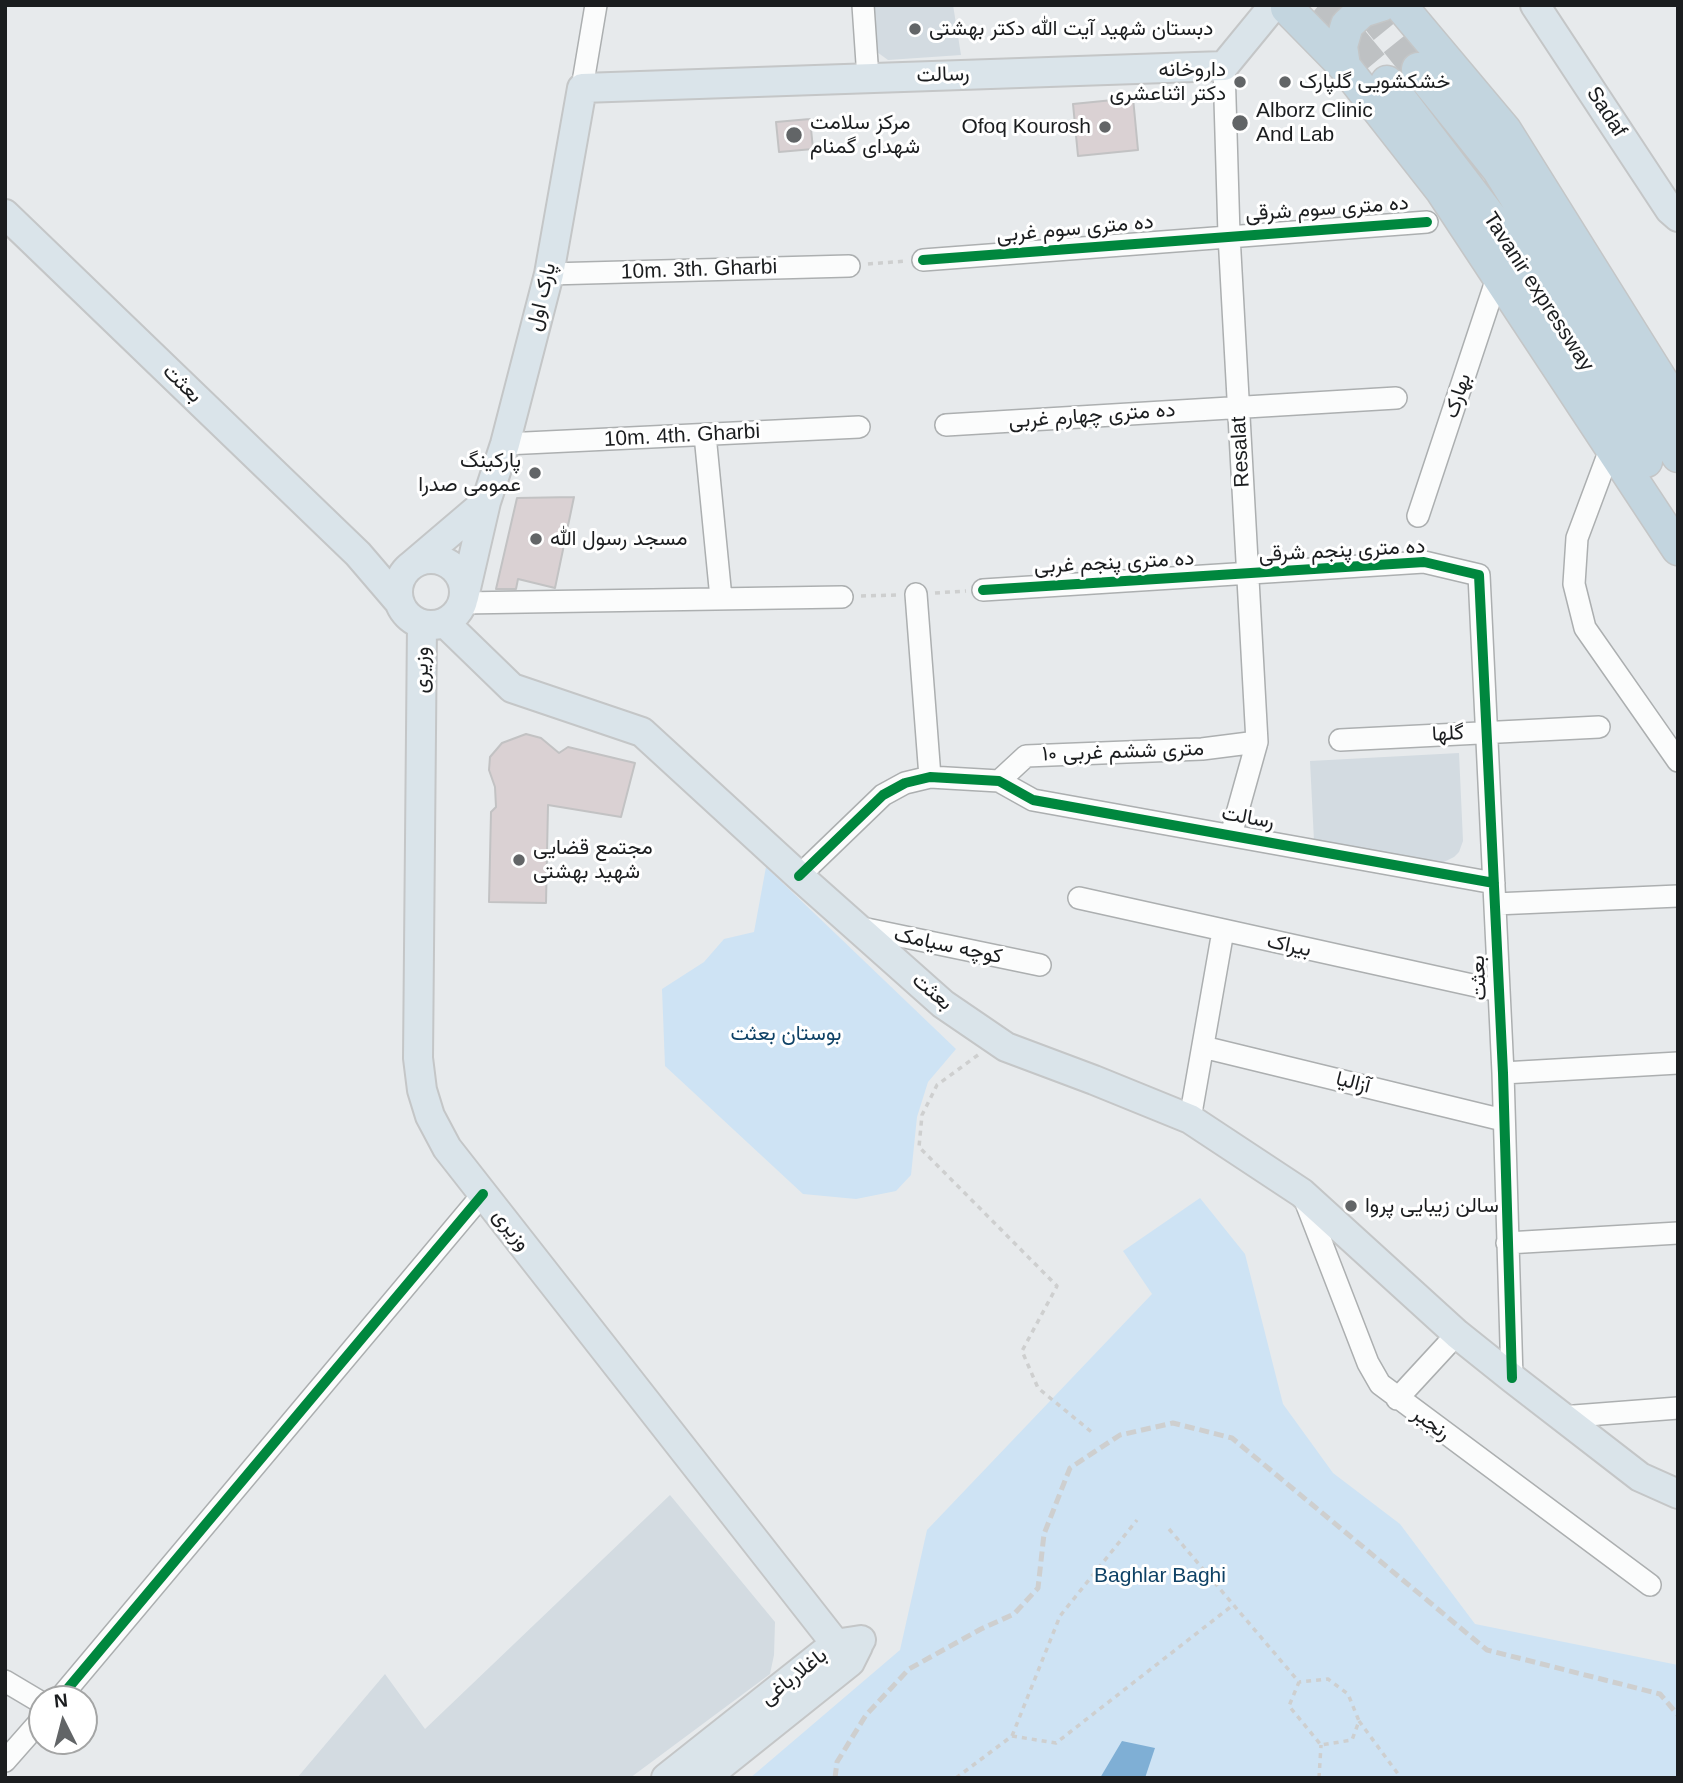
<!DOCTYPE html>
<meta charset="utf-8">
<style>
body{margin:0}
#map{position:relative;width:1683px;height:1783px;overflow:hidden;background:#e7eaec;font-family:Arial,sans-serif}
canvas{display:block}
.frame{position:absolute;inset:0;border:7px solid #1b1d1f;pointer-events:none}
.north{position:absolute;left:28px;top:1685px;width:70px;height:70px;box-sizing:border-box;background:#fff;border:2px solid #a4a5a5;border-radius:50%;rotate:354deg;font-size:19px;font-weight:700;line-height:28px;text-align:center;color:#1b1d1f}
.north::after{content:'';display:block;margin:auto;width:24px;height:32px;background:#626567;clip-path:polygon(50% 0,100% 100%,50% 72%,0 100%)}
</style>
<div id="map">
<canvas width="1683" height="1783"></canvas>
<div class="frame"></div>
<div class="north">N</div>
</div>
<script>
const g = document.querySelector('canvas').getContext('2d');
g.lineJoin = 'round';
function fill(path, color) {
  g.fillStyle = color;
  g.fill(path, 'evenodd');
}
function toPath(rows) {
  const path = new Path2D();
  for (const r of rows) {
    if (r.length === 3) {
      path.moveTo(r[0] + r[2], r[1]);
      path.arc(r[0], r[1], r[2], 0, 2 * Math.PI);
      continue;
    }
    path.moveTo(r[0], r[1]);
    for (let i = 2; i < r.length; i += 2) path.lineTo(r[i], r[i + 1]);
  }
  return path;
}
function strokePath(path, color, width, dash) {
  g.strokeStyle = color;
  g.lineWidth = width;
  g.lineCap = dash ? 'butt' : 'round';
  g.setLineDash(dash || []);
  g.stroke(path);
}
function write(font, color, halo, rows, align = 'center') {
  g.font = font + ' Arial,Vazirmatn,sans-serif';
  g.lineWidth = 6;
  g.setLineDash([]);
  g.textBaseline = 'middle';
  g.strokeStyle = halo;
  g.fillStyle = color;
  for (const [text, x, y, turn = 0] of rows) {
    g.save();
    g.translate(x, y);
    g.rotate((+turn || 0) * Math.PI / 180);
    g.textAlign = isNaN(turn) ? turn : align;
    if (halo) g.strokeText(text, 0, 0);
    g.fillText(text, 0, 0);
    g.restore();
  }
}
fill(toPath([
 [872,5,953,5,961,55,888,60,877,52],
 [1459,753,1463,841,1459,852,1454,857,1440,864,1314,841,1310,761],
 [670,1495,775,1622,774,1655,770,1674,630,1778,297,1778,385,1674,425,1729]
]), '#d3dbe1');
fill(toPath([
 [766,867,956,1049,928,1082,917,1117,911,1175,896,1191,856,1199,803,1194,665,1066,662,989,704,962,724,939,754,932],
 [1200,1198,1245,1254,1283,1404,1333,1473,1400,1524,1475,1624,1678,1665,1678,1778,750,1778,900,1650,927,1530,1152,1294,1123,1251]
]), '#cee3f4');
fill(toPath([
 [1122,1741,1155,1748,1145,1778,1100,1778]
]), '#7fafd5');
const building = toPath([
 [1133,98,1138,150,1078,156,1073,104,1133,98],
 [810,119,813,149,779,152,776,122,810,119],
 [574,497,555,588,518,579,516,589,496,589,517,498,574,497],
 [526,734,541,738,559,753,568,747,635,763,621,817,548,805,546,903,489,902,491,812,496,807,495,787,489,770,490,757,502,743,526,734]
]);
fill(building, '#dad1d3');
strokePath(building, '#c2c2c3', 2);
strokePath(toPath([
 [1319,5,1331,15,1387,82],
 [1366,5,1418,69]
]), '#bec1c3', 32, [32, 16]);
const minor = toPath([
 [863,5,868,78],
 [1224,66,1229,235,1257,742,1231,835],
 [582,88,596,5],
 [923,260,1427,222],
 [549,274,849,266],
 [946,425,1396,398],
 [705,435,721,598],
 [505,444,859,427],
 [1611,447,1577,538,1574,584,1585,628,1678,761],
 [1418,516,1498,275],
 [983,590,1424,562,1479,575,1503,1073,1512,1378],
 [916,594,930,777],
 [462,603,842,597],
 [1340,740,1599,727],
 [999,781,1026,756,1202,749,1257,742],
 [799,876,883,795,905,783,930,777,999,781,1033,800,1494,883],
 [1079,898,1499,991],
 [1495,904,1678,896],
 [857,927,1040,965],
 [1203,1047,1503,1120],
 [1503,1073,1678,1063],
 [1190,1119,1223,931],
 [1303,1195,1368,1363,1380,1384,1650,1585],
 [1507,1243,1678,1233],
 [1397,1399,1457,1334],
 [1561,1417,1678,1408],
 [5,1681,42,1703],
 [59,1699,483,1194],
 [5,1761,42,1719]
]);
const major = toPath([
 [1535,5,1670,210,1678,217],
 [5,214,358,554,400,603],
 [431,592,33],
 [412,565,486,502],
 [464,597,486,502,505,444,549,274,582,88,1224,66,1274,5],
 [445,623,512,688,642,732,799,876,943,1004,1006,1047,1094,1080,1190,1119,1302,1193,1457,1334,1512,1378,1640,1477,1678,1494],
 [422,624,418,1058,422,1090,430,1116,447,1148,850,1662],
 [666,1778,835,1644,861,1640],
 [705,1778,850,1662,858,1646]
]);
const highway = toPath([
 [1400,5,1505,130,1678,407],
 [1287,8,1344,66,1442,191,1678,549],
 [1344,66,1341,46,1347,25,1362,11,1381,5],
 [1418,69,1498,169,1678,456],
 [1387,82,1514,248,1646,461]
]);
strokePath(minor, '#acafb0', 24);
strokePath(major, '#c4c6c7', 32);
strokePath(highway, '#c4c6c7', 35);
strokePath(toPath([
 [868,264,906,261],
 [935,593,966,591],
 [861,596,896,595],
 [978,1055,937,1085,922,1115,919,1147,1057,1286,1022,1351,1038,1388,1094,1434],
 [1169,1529,1299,1682,1289,1706,1321,1745,1352,1740,1359,1721,1348,1694,1328,1679,1299,1682],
 [1359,1721,1401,1778],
 [1012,1736,1056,1743,1233,1605],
 [956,1778,1012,1736,1060,1616,1137,1520],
 [1319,1778,1321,1745]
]), '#cecfcf', 3.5, [5, 5]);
strokePath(minor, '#fbfcfc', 21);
strokePath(major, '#dae4ea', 28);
strokePath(highway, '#c3d5df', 32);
strokePath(toPath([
 [835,1778,837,1762,866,1715,909,1669,981,1629,1014,1614,1038,1588,1044,1534,1070,1468,1120,1435,1173,1423,1232,1438,1487,1650,1660,1694,1678,1715]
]), '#cecfcf', 5, [10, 5]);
strokePath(toPath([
 [923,260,1427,222],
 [983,590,1424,562,1479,575,1503,1073,1512,1378],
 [799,876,883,795,905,783,930,777,999,781,1033,800,1494,883],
 [59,1699,483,1194]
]), '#00873e', 10);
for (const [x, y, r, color] of [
 [915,29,7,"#626567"],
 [1240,82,7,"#626567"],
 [1285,82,7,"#626567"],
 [1240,123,9,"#626567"],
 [1105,127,7,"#626567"],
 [794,135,9,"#626567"],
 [535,473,7,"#626567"],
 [536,539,7,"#626567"],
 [519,860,7,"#626567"],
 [1351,1206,7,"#626567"]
]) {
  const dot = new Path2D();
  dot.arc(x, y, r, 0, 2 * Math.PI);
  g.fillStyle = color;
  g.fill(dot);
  strokePath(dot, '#fff', 2.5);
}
write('21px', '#1b1d1f', '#fff', [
 ["دبستان شهید آیت الله دکتر بهشتی",929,29],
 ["داروخانه",1226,70,"right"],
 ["دکتر اثناعشری",1226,94,"right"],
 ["خشکشویی گلپارک",1299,82],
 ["Alborz Clinic",1256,111],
 ["And Lab",1256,135],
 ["مرکز سلامت",810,123],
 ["شهدای گمنام",810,147],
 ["Ofoq Kourosh",1091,127,"right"],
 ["پارکینگ",521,461,"right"],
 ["عمومی صدرا",521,485,"right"],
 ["مسجد رسول الله",550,539],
 ["مجتمع قضایی",533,848],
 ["شهید بهشتی",533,872],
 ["سالن زيبايى پروا",1365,1206]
], 'left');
write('21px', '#1b1d1f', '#fff', [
 ["رسالت",943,75,-2],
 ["Sadaf",1606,112,57],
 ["ده متری سوم شرقی",1327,209,-4],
 ["ده متری سوم غربی",1075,229,-5],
 ["10m. 3th. Gharbi",699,270,-2],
 ["Tavanir expressway",1538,292,57],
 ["پارک اول",542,297,-77],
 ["بعثت",182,384,44],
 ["بهارک",1458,396,-72],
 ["ده متری چهارم غربی",1092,416,-4],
 ["10m. 4th. Gharbi",682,436,-3],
 ["Resalat",1241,452,-93],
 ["ده متری پنجم شرقی",1342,551,-3],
 ["ده متری پنجم غربی",1114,563,-3],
 ["وزیری",422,670,-89],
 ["گلها",1448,734,-3],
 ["۱۰ متری ششم غربی",1123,752,-2],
 ["رسالت",1248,818,10],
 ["کوچه سیامک",948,946,12],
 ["بیراک",1289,946,12],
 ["بعثت",1479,978,-93],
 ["بعثت",932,992,40],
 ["آزالیا",1353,1083,14],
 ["وزیری",511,1230,52],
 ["رنجبر",1431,1424,36],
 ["باغلارباغی",794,1677,-38]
]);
write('21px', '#0f4266', '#fff', [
 ["بوستان بعثت",786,1034],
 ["Baghlar Baghi",1160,1576]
]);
</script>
